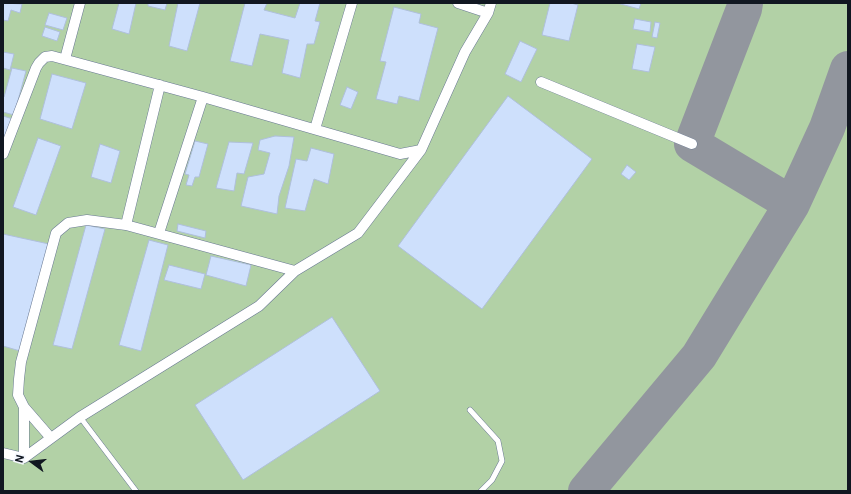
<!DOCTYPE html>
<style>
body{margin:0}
#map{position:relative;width:851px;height:494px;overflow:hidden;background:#f4f7fd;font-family:Roboto,sans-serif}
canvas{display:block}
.frame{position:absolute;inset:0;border:4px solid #111721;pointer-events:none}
.north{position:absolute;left:12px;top:442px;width:40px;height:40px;-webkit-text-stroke:3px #f4f7fd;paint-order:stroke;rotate:285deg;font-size:11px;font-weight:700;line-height:16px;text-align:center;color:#111721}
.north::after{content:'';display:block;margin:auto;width:14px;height:18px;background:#111721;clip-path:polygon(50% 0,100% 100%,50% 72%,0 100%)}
</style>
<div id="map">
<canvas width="851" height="494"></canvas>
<div class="frame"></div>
<div class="north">N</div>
</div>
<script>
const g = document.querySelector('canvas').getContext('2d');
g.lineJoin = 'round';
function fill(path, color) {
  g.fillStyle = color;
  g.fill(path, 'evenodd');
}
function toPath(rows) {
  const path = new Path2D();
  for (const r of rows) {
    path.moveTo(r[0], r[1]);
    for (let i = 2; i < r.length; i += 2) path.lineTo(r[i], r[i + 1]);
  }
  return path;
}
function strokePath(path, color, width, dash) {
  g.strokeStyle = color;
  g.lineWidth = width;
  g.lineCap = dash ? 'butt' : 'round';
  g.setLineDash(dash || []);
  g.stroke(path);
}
fill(toPath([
 [3,3,848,3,848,491,3,491]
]), '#b2d1a6');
strokePath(toPath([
 [745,3,744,9,692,144,792,204],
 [586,491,699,356,792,204,827,128,848,69]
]), '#92969e', 36);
const building = toPath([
 [3,3,22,4,20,13,11,10,8,21,3,20,3,3],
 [119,3,136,3,129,34,112,29,119,3],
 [148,3,167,3,165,10,148,6,148,3],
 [178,3,200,3,187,51,169,46,178,3],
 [245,3,267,3,264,10,295,18,300,3,320,3,315,21,320,22,314,44,307,44,300,78,282,73,289,40,260,34,252,66,230,61,245,3],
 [550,3,571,3,578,5,569,41,542,35,550,3],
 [617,3,641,3,639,9,617,3],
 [394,7,421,14,419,23,438,28,419,101,399,96,397,104,376,99,386,62,380,61,394,7],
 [49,13,67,18,63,30,45,25,49,13],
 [635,19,651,22,650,32,633,29,635,19],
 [655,22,660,23,657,38,652,37,655,22],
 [45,27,60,32,57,41,42,36,45,27],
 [520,41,537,49,521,82,505,74,520,41],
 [637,44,655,47,649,72,632,69,637,44],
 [3,52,14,54,10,70,3,68,3,52],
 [12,68,26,71,14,115,3,112,3,97,4,97,12,68],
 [52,74,86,83,72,129,40,119,52,74],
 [347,87,358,92,351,109,340,105,347,87],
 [508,96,592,159,482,309,398,246,508,96],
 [3,116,13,119,8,139,3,137,3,116],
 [275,136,294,137,289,166,279,196,277,214,241,206,248,177,264,174,270,153,258,150,260,140,275,136],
 [38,138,61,146,36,215,13,207,38,138],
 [195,141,208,144,199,177,195,177,192,186,186,185,189,175,185,174,195,141],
 [229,142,253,143,244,174,237,173,234,191,216,188,229,142],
 [100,144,120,151,111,183,91,177,100,144],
 [311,148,334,154,328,184,314,179,305,211,285,208,296,159,307,161,311,148],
 [627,165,636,172,629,180,621,174,627,165],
 [178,224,206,231,205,238,177,231,178,224],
 [86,225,105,229,72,349,53,345,86,225],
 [3,234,49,244,20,351,3,346,3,234],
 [149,240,168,245,141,351,119,345,149,240],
 [211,256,251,265,246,286,206,275,211,256],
 [169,265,205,274,201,289,164,280,169,265],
 [332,317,380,391,243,480,195,405,332,317]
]);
fill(building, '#cee0fc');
strokePath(building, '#afc0dc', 1);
const lane = toPath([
 [470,410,498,441,502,461,492,480,481,491],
 [80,417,136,491]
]);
const street = toPath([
 [458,3,488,13],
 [65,59,80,3],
 [541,82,692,144],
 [315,129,352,3],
 [3,154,36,68,39,63,45,57,52,56,203,97,400,154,421,150],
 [126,225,160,85],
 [159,233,203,97],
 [50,437,24,407,18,395,19,379,21,362,56,233,68,223,87,220,126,225,295,271],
 [3,453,24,458,80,417,259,306,295,271,358,233,421,150,465,52,488,13,491,3],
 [24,458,24,407]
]);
strokePath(lane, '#697993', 6);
strokePath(street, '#697993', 11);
strokePath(lane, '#fff', 5);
strokePath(street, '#fff', 10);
</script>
